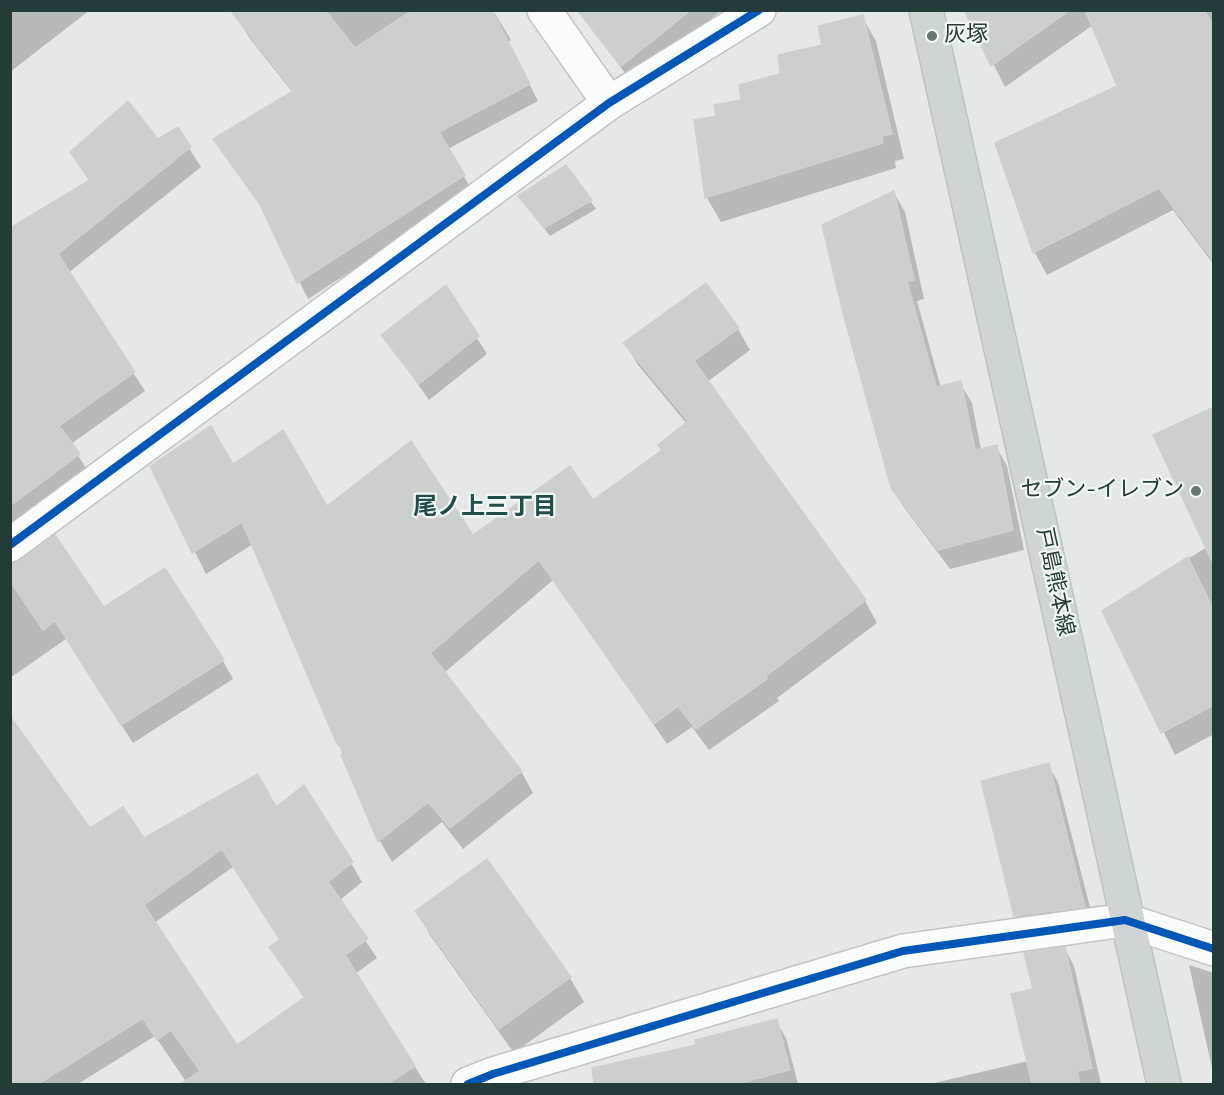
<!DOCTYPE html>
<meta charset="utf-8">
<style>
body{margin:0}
#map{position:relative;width:1224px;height:1095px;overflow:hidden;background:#e4e9e8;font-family:"Titillium Web",sans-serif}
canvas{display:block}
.frame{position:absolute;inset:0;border:12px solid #233b39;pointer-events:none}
</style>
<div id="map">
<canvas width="1224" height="1095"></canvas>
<div class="frame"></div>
</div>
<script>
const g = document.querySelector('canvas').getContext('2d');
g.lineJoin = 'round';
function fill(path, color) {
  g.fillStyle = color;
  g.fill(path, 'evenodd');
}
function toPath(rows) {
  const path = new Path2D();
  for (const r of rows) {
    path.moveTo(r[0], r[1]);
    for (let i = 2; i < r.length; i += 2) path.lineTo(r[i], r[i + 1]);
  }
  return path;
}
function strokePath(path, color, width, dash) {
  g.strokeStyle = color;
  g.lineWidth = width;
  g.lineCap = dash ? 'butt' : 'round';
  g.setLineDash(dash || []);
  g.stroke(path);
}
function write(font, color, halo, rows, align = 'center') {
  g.font = font + ' "Titillium Web","Noto Sans JP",sans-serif';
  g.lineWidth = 4.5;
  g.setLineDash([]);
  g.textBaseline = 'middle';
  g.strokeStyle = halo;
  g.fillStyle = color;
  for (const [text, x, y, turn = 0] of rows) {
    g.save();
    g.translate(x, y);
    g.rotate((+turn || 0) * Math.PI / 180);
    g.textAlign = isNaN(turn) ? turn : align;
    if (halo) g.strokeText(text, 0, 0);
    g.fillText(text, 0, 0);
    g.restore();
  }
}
fill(toPath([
 [10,10,90,10,10,72],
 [251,10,493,10,511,40,508,42,538,101,448,149,473,192,308,299,265,213,215,140,293,93,248,36,239,20],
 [577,10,722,10,632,82],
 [966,10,1214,10,1214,265,1173,210,1047,275,1035,253,1001,156,1119,87,1093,25,1005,87],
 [862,17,876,41,904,159,895,161,896,168,721,222,707,198,696,122,718,117,782,75],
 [177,129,201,167,68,273,145,391,71,444,89,473,10,548,10,229,90,182,71,152,157,141],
 [566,167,596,209,550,236,520,196],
 [894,193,905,212,924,299,917,301,941,388,960,383,972,403,981,450,996,446,1007,466,1024,550,950,569,903,506,891,486],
 [445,288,487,354,429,400,383,335],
 [738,329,750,350,707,382,865,601,877,623,777,698,779,701,709,750,692,727,667,744,553,580,444,673,521,771,533,793,463,849,442,822,392,862,380,841,253,544,206,574,152,466,233,466,327,509,472,537,593,502,663,451,687,424,638,365,625,343],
 [1214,409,1214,734,1175,755,1104,611,1207,547],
 [55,537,103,610,223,661,233,679,133,743,66,639,10,678,10,565],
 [10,717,89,830,144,840,276,809,351,863,362,882,339,901,377,958,355,974,426,1084,184,1084,187,1083,155,1036,78,1084,10,1084],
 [233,867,281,941,271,948,305,999,237,1047,154,923],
 [1048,765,1058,782,1094,923,1026,933,1016,916,982,782],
 [486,861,570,978,584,1002,514,1053,430,935,417,911],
 [1065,949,1074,966,1101,1084,930,1084,1028,1061,1034,990],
 [1189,965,1214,973,1214,1077],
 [776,1021,786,1038,798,1084,597,1084,594,1069,698,1046]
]), '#0003');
const building = toPath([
 [230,10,325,10,355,48,413,10,492,10,530,84,439,132,465,175,297,283,259,203,213,139,293,91,230,10],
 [577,10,691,10,621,66,577,10],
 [964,10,1070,10,991,66,964,10],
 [1085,10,1204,10,1214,27,1214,262,1159,188,1033,253,995,143,1117,86,1085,10],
 [863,15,892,134,882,136,883,143,705,198,694,120,716,116,714,105,741,100,739,85,780,74,778,55,822,45,818,26,863,15],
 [128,101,158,139,178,127,191,147,58,254,135,372,59,426,80,454,10,506,10,228,90,180,70,152,128,101],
 [566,165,592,200,544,228,518,196,566,165],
 [894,191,914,280,907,281,936,387,961,381,975,450,997,445,1013,530,938,550,891,488,843,313,822,225,894,191],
 [706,283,739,328,694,361,866,600,766,676,767,679,696,729,678,706,654,724,539,560,430,653,522,771,450,828,428,802,378,842,341,755,345,753,336,742,242,522,192,553,150,466,211,426,233,464,283,430,327,506,411,441,473,535,570,466,593,500,662,450,658,445,688,421,623,343,706,283],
 [446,285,479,336,419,384,381,335,446,285],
 [1214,407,1214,566,1153,435,1214,407],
 [55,535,104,607,165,568,224,660,121,725,55,621,43,630,10,581,10,563,21,560,55,535],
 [1188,557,1214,611,1214,705,1161,733,1102,611,1188,557],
 [10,716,90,828,123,807,144,838,258,774,276,807,304,785,353,862,328,882,368,939,345,955,415,1066,387,1084,181,1084,200,1071,171,1030,157,1040,143,1018,38,1084,10,1084,10,716],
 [222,849,280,940,269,947,305,997,237,1045,144,905,222,849],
 [1049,763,1085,907,1014,916,981,781,1049,763],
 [487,859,571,977,499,1029,415,911,487,859],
 [1065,947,1092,1068,1077,1071,1080,1084,1032,1084,1011,994,1033,989,1024,953,1065,947],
 [777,1019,790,1070,736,1084,594,1084,592,1068,696,1045,695,1040,777,1019]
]);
fill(building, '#cbd0cf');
strokePath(building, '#cdd2d1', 1.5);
const minor = toPath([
 [544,10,609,103],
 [10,545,609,103,759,10],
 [468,1084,493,1074,903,951,1125,920,1214,949]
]);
const major = toPath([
 [926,10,1164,1084]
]);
strokePath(minor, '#c1c6c5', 36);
strokePath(major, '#bdc5c4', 36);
strokePath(minor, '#fbfcfc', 33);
strokePath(major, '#ced5d4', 33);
strokePath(toPath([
 [10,545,609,103,759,10],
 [468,1084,493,1074,903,951,1125,920,1214,949]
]), '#0057b8', 8);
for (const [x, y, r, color] of [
 [932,36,6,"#677876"],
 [1196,491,6,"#677876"]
]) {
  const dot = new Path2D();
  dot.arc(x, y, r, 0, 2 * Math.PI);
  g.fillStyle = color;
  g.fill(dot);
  strokePath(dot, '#f2f8f6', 2);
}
write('22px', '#233b39', '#f2f8f6', [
 ["灰塚",944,36],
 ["セブン-イレブン",1184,491,"right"]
], 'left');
write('22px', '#233b39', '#f2f8f6', [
 ["戸島熊本線",1054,582,78]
]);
write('bold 24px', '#204c49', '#f2f8f6', [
 ["尾ノ上三丁目",485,508]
]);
</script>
